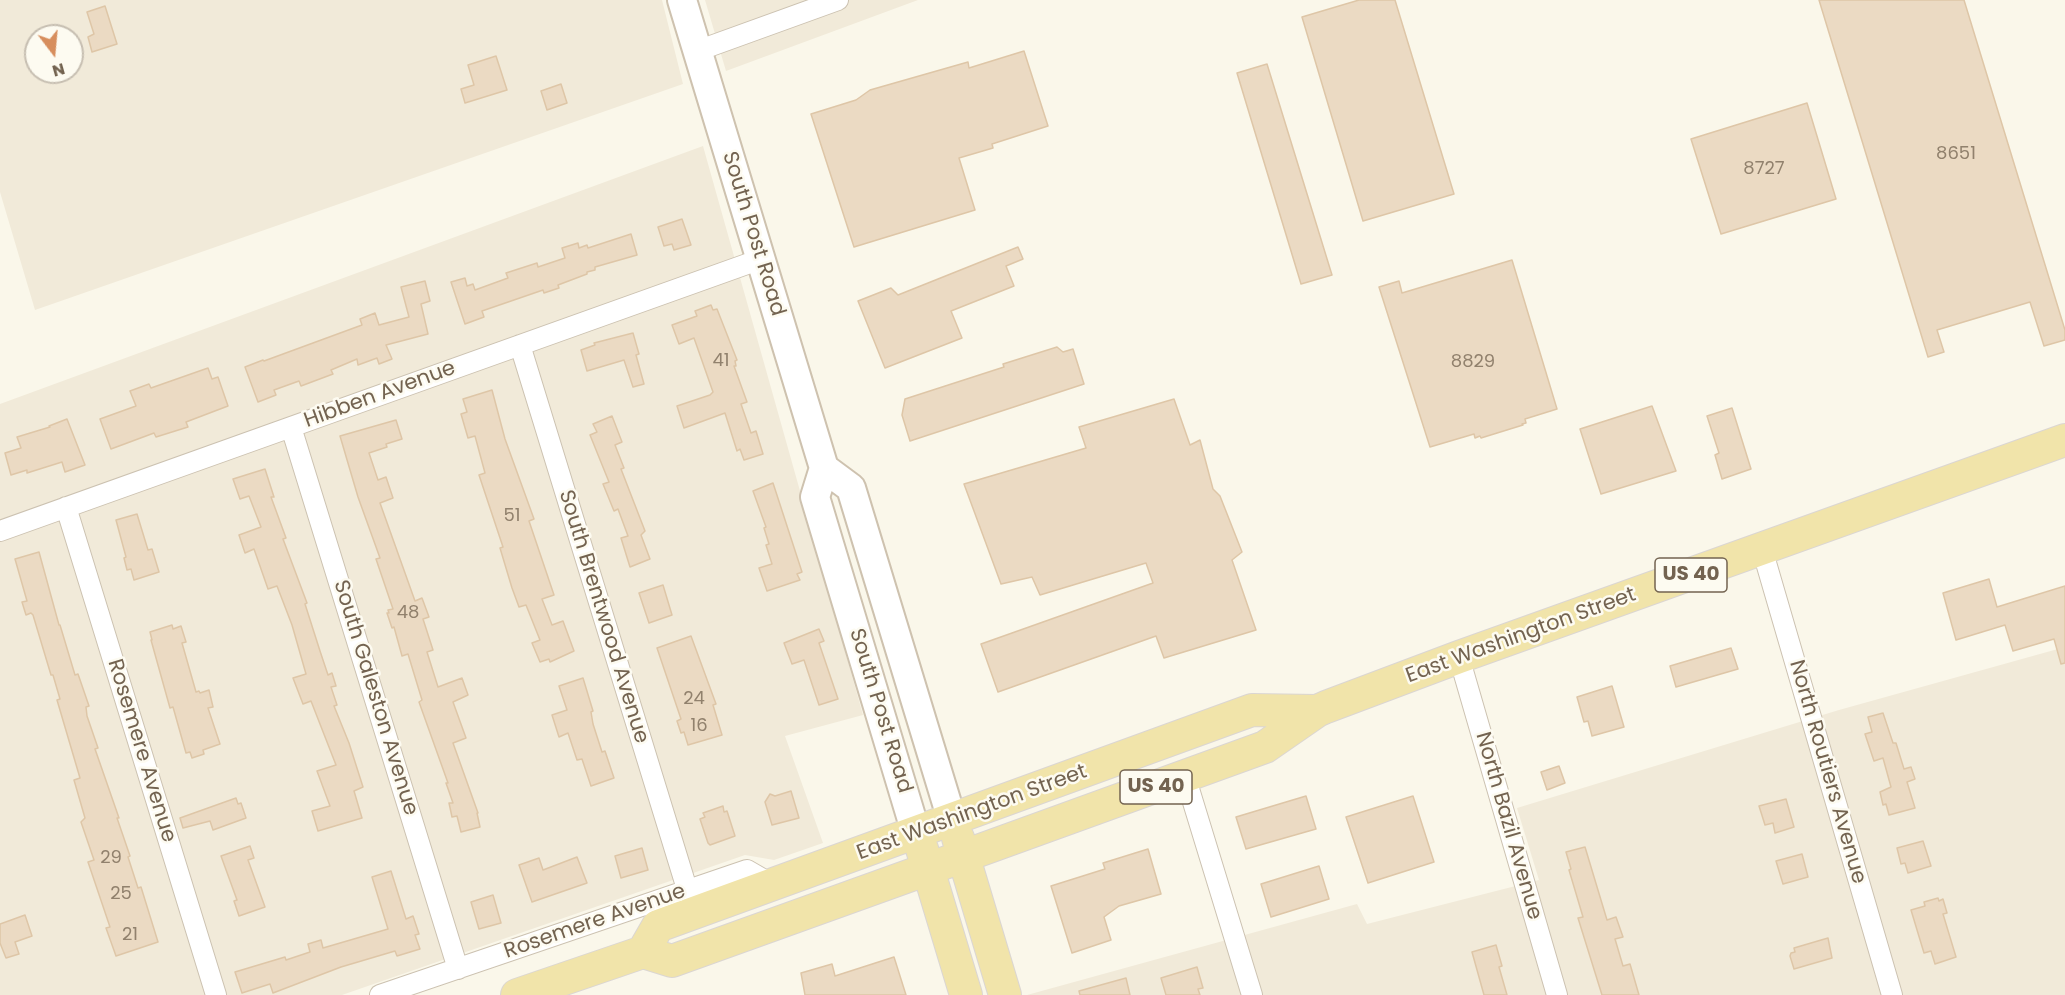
<!DOCTYPE html>
<style>
body{margin:0}
#map{position:relative;width:2065px;height:995px;overflow:hidden;background:#faf7ea;font-family:Poppins,sans-serif}
canvas{display:block}
.north{position:absolute;left:24px;top:24px;width:60px;height:60px;box-sizing:border-box;background:#fdfbf1;border:2px solid #c6beb1;border-radius:50%;rotate:164deg;font-size:16px;font-weight:700;line-height:24px;text-align:center;color:#736350}
.north::after{content:'';display:block;margin:auto;width:21px;height:27px;background:#d78e5d;clip-path:polygon(50% 0,100% 100%,50% 72%,0 100%)}
</style>
<div id="map">
<canvas width="2065" height="995"></canvas>
<div class="north">N</div>
</div>
<script>
const g = document.querySelector('canvas').getContext('2d');
g.lineJoin = 'round';
function fill(path, color) {
  g.fillStyle = color;
  g.fill(path, 'evenodd');
}
function toPath(rows) {
  const path = new Path2D();
  for (const r of rows) {
    path.moveTo(r[0], r[1]);
    for (let i = 2; i < r.length; i += 2) path.lineTo(r[i], r[i + 1]);
  }
  return path;
}
function strokePath(path, color, width, dash) {
  g.strokeStyle = color;
  g.lineWidth = width;
  g.lineCap = dash ? 'butt' : 'round';
  g.setLineDash(dash || []);
  g.stroke(path);
}
function write(font, color, halo, rows, align = 'center') {
  g.font = font + ' Poppins,sans-serif';
  g.lineWidth = 5;
  g.setLineDash([]);
  g.textBaseline = 'middle';
  g.strokeStyle = halo;
  g.fillStyle = color;
  for (const [text, x, y, turn = 0] of rows) {
    g.save();
    g.translate(x, y);
    g.rotate((+turn || 0) * Math.PI / 180);
    g.textAlign = isNaN(turn) ? turn : align;
    if (halo) g.strokeText(text, 0, 0);
    g.fillText(text, 0, 0);
    g.restore();
  }
}
fill(toPath([
 [0,0,662,0,683,84,35,310,0,192],
 [36,36,72,36,72,72,36,72],
 [705,0,918,0,726,71],
 [703,146,863,715,785,736,823,843,774,860,745,855,342,995,0,995,0,404],
 [2065,647,2065,995,1027,995,1357,904,1367,924,1539,880,1517,808,1839,710]
]), '#f1ead9');
const building = toPath([
 [1359,0,1395,0,1454,194,1363,221,1302,17,1359,0],
 [1819,0,1964,0,2065,330,2065,340,2044,346,2030,302,1937,330,1944,352,1928,357,1819,0],
 [105,6,117,44,92,52,88,37,94,34,87,12,105,6],
 [1024,51,1048,126,992,144,993,148,959,158,975,210,854,247,811,114,856,100,870,90,968,62,969,68,1024,51],
 [496,56,507,90,465,103,461,89,474,85,468,65,496,56],
 [1267,64,1332,275,1301,284,1237,73,1267,64],
 [561,84,567,103,547,110,541,91,561,84],
 [1807,103,1836,199,1721,234,1691,139,1807,103],
 [682,219,691,245,674,250,672,244,664,246,658,227,682,219],
 [631,234,637,255,595,267,595,270,587,272,587,274,558,285,559,288,544,293,543,290,482,311,484,317,465,324,451,282,465,278,467,286,473,284,475,290,508,278,506,273,537,263,538,267,565,258,562,248,578,243,579,248,587,245,588,248,631,234],
 [1018,247,1023,259,1006,266,1014,286,951,311,962,338,885,368,858,301,891,288,898,295,1018,247],
 [1512,260,1557,409,1525,419,1526,423,1522,424,1523,425,1481,438,1480,436,1475,438,1474,434,1430,447,1379,287,1399,281,1402,293,1512,260],
 [425,281,430,301,421,304,428,334,386,345,392,359,379,364,377,358,358,365,357,359,331,370,333,374,301,386,299,381,274,390,276,395,258,402,245,367,263,360,264,361,362,325,360,319,375,313,379,325,409,317,401,287,425,281],
 [711,305,713,310,717,309,737,360,735,361,736,366,734,366,747,402,741,404,751,433,756,431,763,454,744,460,740,449,737,451,725,413,684,428,677,406,710,395,713,392,694,338,679,344,672,325,697,316,695,311,711,305],
 [633,333,639,354,636,355,644,384,633,387,624,360,587,371,581,350,595,345,594,343,633,333],
 [1057,347,1063,352,1073,349,1084,384,910,441,902,415,905,399,1004,367,1003,364,1057,347],
 [208,368,212,379,218,377,228,406,186,422,188,427,156,437,154,433,111,449,100,419,136,406,130,391,149,384,151,388,208,368],
 [492,390,505,439,534,519,529,521,554,595,542,599,552,625,563,621,574,651,550,662,549,659,540,662,532,643,540,640,526,605,519,607,512,588,500,548,503,547,479,475,485,473,475,436,468,438,461,414,467,412,463,399,492,390],
 [1174,399,1190,445,1200,440,1213,489,1220,496,1242,552,1232,560,1256,630,1164,658,1156,636,998,692,981,644,1153,583,1146,563,1040,595,1032,577,1001,584,964,484,1086,448,1079,427,1174,399],
 [1652,406,1676,471,1601,494,1580,429,1652,406],
 [1732,408,1751,469,1722,479,1715,455,1719,453,1707,416,1732,408],
 [612,416,622,442,615,445,624,468,621,469,645,531,641,535,650,559,630,567,621,538,628,536,618,509,614,511,603,484,609,482,590,435,597,432,593,424,612,416],
 [67,419,85,465,65,472,62,462,27,473,27,470,11,475,5,453,21,448,17,437,50,427,49,426,67,419],
 [396,420,402,439,386,444,387,447,369,453,378,480,386,477,393,498,380,503,415,601,422,598,429,617,423,619,433,650,427,652,438,687,462,678,468,695,453,702,466,738,453,743,478,813,477,813,480,827,461,832,457,816,452,817,449,803,453,803,446,783,448,783,419,702,422,700,408,654,402,656,394,627,392,628,387,613,389,613,388,610,393,609,376,559,380,558,358,497,340,436,396,420],
 [265,469,274,497,271,497,286,538,283,539,307,603,305,604,320,651,328,675,332,673,336,686,331,687,337,705,334,706,349,743,363,787,354,791,362,818,318,831,312,811,330,806,317,771,336,765,311,701,303,704,293,678,306,674,292,625,277,586,268,589,254,549,245,553,239,535,261,527,249,496,240,499,233,479,265,469],
 [773,483,802,572,797,574,800,580,767,591,759,568,772,564,766,545,769,544,764,528,766,527,753,491,773,483],
 [137,514,148,550,152,549,159,572,134,580,131,569,127,570,124,558,126,557,116,520,137,514],
 [39,552,59,625,60,625,75,675,78,674,89,706,86,707,87,716,98,748,95,749,119,818,117,818,130,856,128,857,138,888,141,887,158,942,116,956,106,928,110,927,88,862,94,860,81,822,85,818,74,780,80,778,57,700,60,699,53,675,51,675,33,615,31,613,26,615,22,602,27,601,15,559,39,552],
 [1989,579,1997,607,2065,586,2065,663,2061,664,2054,639,2013,651,2005,625,1956,640,1943,593,1989,579],
 [663,585,672,615,649,623,639,593,663,585],
 [172,625,173,629,181,626,186,642,182,643,196,692,199,691,200,693,209,690,213,707,208,708,220,744,203,750,204,754,192,758,190,752,186,753,173,707,170,708,151,640,152,640,150,632,172,625],
 [819,629,824,641,819,643,838,699,819,705,804,660,792,664,784,643,819,629],
 [691,636,716,704,713,705,722,735,688,745,684,732,681,733,677,721,681,719,657,648,691,636],
 [1731,648,1738,669,1676,687,1670,666,1731,648],
 [583,678,593,711,591,712,593,724,602,752,605,751,614,778,591,786,582,759,577,760,568,733,559,737,552,715,567,710,559,686,583,678],
 [1612,686,1624,727,1592,736,1588,721,1584,722,1577,697,1612,686],
 [1883,713,1893,743,1896,743,1904,769,1911,767,1915,779,1907,782,1915,808,1889,815,1886,804,1883,805,1880,792,1891,787,1883,758,1874,761,1865,734,1872,732,1868,717,1883,713],
 [1559,766,1565,783,1547,790,1541,772,1559,766],
 [791,791,799,818,772,825,765,802,770,794,775,796,791,791],
 [1306,796,1316,829,1246,849,1236,817,1306,796],
 [1413,796,1434,862,1368,883,1346,817,1413,796],
 [236,798,238,804,241,803,246,818,213,830,210,821,183,828,180,818,236,798],
 [1786,799,1794,827,1775,833,1773,823,1765,825,1759,806,1786,799],
 [723,806,724,812,727,811,735,836,710,845,708,843,700,819,705,817,703,813,723,806],
 [1923,841,1931,866,1908,873,1905,863,1901,864,1897,848,1923,841],
 [250,846,254,858,248,860,265,907,239,916,234,901,237,900,221,856,250,846],
 [1585,847,1607,920,1616,917,1623,937,1615,939,1623,966,1630,964,1639,995,1602,995,1578,918,1583,917,1569,870,1571,869,1566,852,1585,847],
 [642,848,648,870,621,878,615,856,642,848],
 [1148,849,1161,894,1119,906,1104,917,1111,940,1072,953,1051,886,1105,869,1103,863,1148,849],
 [1802,854,1808,877,1783,884,1776,861,1802,854],
 [577,857,587,883,532,902,519,865,539,858,543,870,577,857],
 [1319,866,1329,899,1271,917,1261,884,1319,866],
 [391,871,406,919,413,916,419,934,415,935,420,949,397,956,395,951,341,967,273,993,270,984,242,993,235,972,285,957,286,960,310,952,308,944,321,940,323,948,388,929,372,877,391,871],
 [493,895,501,923,479,929,471,902,493,895],
 [1938,898,1939,901,1943,899,1947,913,1943,914,1956,957,1935,964,1931,951,1924,953,1911,910,1925,906,1924,902,1938,898],
 [25,915,32,936,15,942,19,954,6,958,0,943,0,924,25,915],
 [1828,938,1832,958,1794,969,1790,956,1791,953,1795,952,1794,948,1828,938],
 [1496,945,1502,966,1499,967,1507,995,1484,995,1472,952,1496,945],
 [894,957,906,995,805,995,801,973,832,964,835,976,894,957],
 [1197,967,1203,988,1198,989,1200,995,1166,995,1161,978,1197,967],
 [1126,978,1130,995,1080,995,1079,991,1126,978]
]);
fill(building, '#ebdac3');
strokePath(building, '#dec6a7', 1.5);
const street = toPath([
 [697,51,838,0],
 [520,345,687,889],
 [291,427,458,969],
 [66,507,216,995],
 [0,531,761,259],
 [1762,549,1892,995],
 [1459,657,1557,995],
 [1185,776,1252,995],
 [380,995,747,870,773,885]
]);
const secondary = toPath([
 [682,0,824,468,815,497,916,833],
 [824,468,851,488,952,820]
]);
const primary = toPath([
 [958,838,1005,995],
 [922,849,966,995],
 [643,952,658,926,1252,710,1317,711],
 [517,995,643,952,672,961,964,856,1265,747,1317,711,1326,707,1459,657,2065,440]
]);
strokePath(street, '#ccc2b1', 22);
strokePath(secondary, '#cec2af', 32);
strokePath(primary, '#dbd6d2', 34);
strokePath(street, '#fff', 20);
strokePath(secondary, '#fff', 28);
strokePath(primary, '#f1e4aa', 32);
write('18px', '#91816d', null, [
 ["8651",1956,154],
 ["8727",1764,169],
 ["41",721,361],
 ["8829",1473,362],
 ["51",512,516],
 ["48",408,613],
 ["24",694,699],
 ["16",699,726],
 ["29",111,858],
 ["25",121,894],
 ["21",130,935]
]);
for (const [x, y, w] of [
 [1691,575,72],
 [1156,787,72]
]) {
  const box = new Path2D();
  box.roundRect(x - w / 2, y - 17, w, 34, 4.5);
  g.fillStyle = '#fdfbf1';
  g.fill(box);
  strokePath(box, '#736350', 1.5);
}
write('bold 20px', '#736350', null, [
 ["US 40",1691,575],
 ["US 40",1156,787]
]);
write('21px', '#736350', '#fdfbf1', [
 ["South Post Road",753,234,73],
 ["Hibben Avenue",380,395,-20],
 ["South Brentwood Avenue",603,617,73],
 ["East Washington Street",1521,636,-20],
 ["South Galeston Avenue",375,698,73],
 ["South Post Road",880,711,73],
 ["Rosemere Avenue",141,751,73],
 ["North Routiers Avenue",1827,772,74],
 ["East Washington Street",972,813,-20],
 ["North Bazil Avenue",1508,826,74],
 ["Rosemere Avenue",595,922,-19]
]);
</script>
